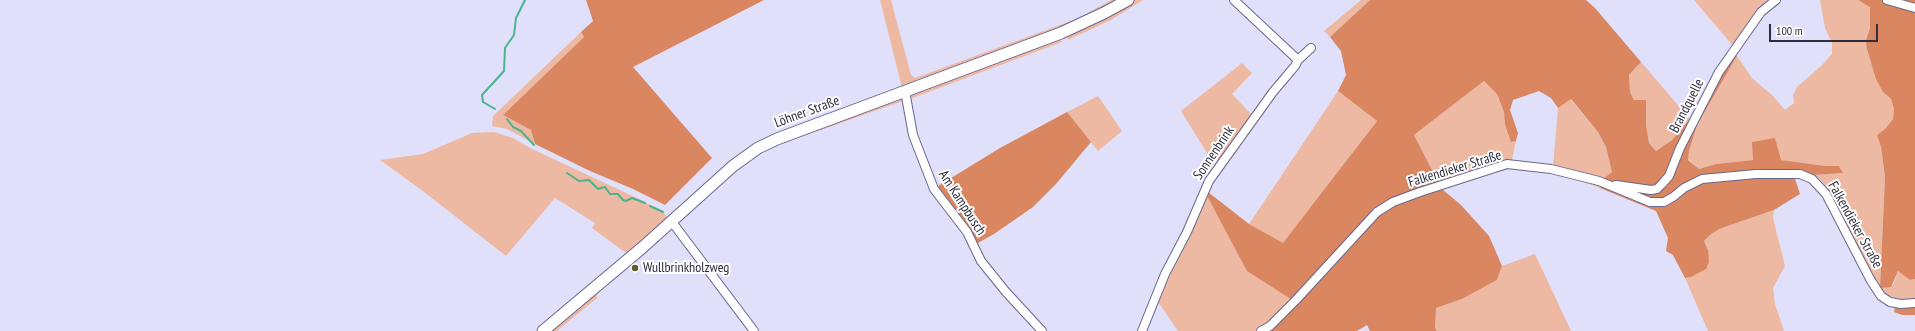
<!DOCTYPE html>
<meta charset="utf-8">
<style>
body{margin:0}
#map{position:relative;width:1915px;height:331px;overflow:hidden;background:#e0e0fb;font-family:"PT Sans Narrow",sans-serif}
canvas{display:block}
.scale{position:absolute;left:1769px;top:24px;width:109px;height:18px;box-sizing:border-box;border:2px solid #2d2d3e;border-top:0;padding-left:5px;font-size:12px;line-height:14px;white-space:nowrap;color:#2d2d3e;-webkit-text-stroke:3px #fff;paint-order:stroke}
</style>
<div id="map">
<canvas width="1915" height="331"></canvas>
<div class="scale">100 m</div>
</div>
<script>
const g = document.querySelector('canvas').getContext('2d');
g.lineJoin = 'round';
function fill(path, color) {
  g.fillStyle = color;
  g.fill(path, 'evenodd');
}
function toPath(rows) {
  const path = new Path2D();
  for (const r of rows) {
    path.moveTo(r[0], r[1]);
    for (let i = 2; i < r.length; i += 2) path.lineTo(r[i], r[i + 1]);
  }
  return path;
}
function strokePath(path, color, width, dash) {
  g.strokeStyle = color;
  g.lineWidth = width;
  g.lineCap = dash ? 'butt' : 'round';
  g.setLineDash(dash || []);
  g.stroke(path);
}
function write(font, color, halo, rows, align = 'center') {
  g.font = font + ' "PT Sans Narrow",sans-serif';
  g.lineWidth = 4;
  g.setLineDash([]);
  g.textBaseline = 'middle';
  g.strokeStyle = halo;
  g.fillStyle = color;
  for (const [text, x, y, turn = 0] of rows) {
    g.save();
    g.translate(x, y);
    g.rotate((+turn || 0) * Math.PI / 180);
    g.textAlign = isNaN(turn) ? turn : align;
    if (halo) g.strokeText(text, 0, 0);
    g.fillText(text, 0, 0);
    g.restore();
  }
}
fill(toPath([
 [880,0,891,0,911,75,915,78,1079,18,1111,0,1119,0,1090,17,902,88],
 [1135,0,1143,0,1111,20,1068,40,1068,34],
 [1361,0,1370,0,1330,37,1324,31],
 [1694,0,1772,0,1733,46],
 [1820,0,1858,0,1870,6,1870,28,1866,40,1883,92,1891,99,1894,109,1893,119,1886,128,1877,135,1881,147,1885,177,1880,288,1893,285,1898,271,1910,280,1915,279,1915,299,1900,300,1888,295,1880,288,1825,185,1820,179,1813,175,1843,173,1839,166,1826,166,1780,160,1775,139,1754,160,1716,164,1699,169,1688,159,1689,151,1697,125,1737,56,1752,78,1772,95,1785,110,1794,103,1793,95,1797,87,1821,66,1832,54,1832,43,1825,28],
 [581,32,584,37,503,115,531,130,535,144,507,129,492,126,493,116],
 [1060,39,1062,42,910,99,914,92],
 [1641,62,1690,119,1672,140,1656,151,1649,143,1646,125,1630,92,1629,75],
 [1242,63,1252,73,1232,94,1252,115,1218,161,1207,153,1181,111],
 [1484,81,1497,94,1504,112,1505,125,1511,142,1516,141,1512,160,1553,166,1558,108,1570,99,1598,132,1606,147,1612,172,1604,178,1600,188,1564,175,1518,168,1487,173,1442,189,1414,135],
 [1338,91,1377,121,1283,244,1249,224],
 [1098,96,1122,131,1098,151,1067,112],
 [898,98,903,101,784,143,784,140],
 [494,132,513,138,532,149,639,199,662,211,668,218,626,253,592,228,595,223,555,198,506,256,424,192,380,160,423,154,472,133],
 [1206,194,1216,213,1298,303,1267,331,1178,331,1156,299],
 [1774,210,1773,218,1785,266,1773,288,1775,304,1784,331,1708,331,1685,278,1691,277,1708,250,1704,241,1710,235,1719,229],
 [1535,254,1571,331,1437,331,1435,328,1436,308,1462,299,1497,280,1502,266],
 [596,293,597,298,557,331,549,331]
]), '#eeb9a2');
fill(toPath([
 [586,0,764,0,633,67,712,158,665,205,633,189,590,171,535,144,531,130,503,115,584,37,581,32,593,21],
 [1370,0,1586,0,1595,8,1641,62,1629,75,1630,92,1634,100,1646,100,1646,125,1649,143,1656,151,1672,140,1690,119,1730,50,1737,56,1697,125,1689,151,1688,160,1699,169,1716,164,1753,160,1752,142,1775,138,1781,160,1826,166,1839,166,1843,173,1813,175,1801,170,1792,170,1800,194,1774,210,1719,229,1710,235,1704,241,1708,250,1709,262,1706,269,1691,277,1685,278,1673,255,1666,251,1668,238,1656,211,1600,188,1604,178,1612,172,1606,147,1598,132,1571,99,1558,108,1551,98,1539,91,1513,100,1510,110,1518,133,1516,141,1511,142,1505,125,1504,112,1497,94,1484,81,1414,135,1442,189,1461,205,1489,236,1502,266,1497,280,1462,299,1436,308,1435,328,1437,331,1370,331,1367,325,1357,331,1267,331,1297,303,1247,271,1206,194,1208,192,1249,224,1283,243,1377,121,1338,91,1346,75,1341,51,1330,37],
 [1858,0,1915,0,1915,279,1910,280,1898,271,1891,287,1880,288,1885,177,1881,147,1877,135,1886,128,1893,119,1894,109,1891,99,1883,92,1876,79,1867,49,1866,40,1870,28,1870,7],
 [1067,112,1091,142,1056,184,1033,207,994,234,976,244,945,200,938,186,1000,148],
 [1915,299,1915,315,1902,315,1894,312,1895,307,1901,309,1911,307,1911,303]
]), '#d98661');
strokePath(toPath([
 [495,109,483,102,482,95,504,71,505,48,514,35,516,18,525,0],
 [507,119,513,127,521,131,534,145],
 [567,173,579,181,589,180,598,189,605,187,610,194,618,194,623,200,626,201,632,198,645,203],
 [650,206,663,212]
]), '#4cb38a', 2);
const street = toPath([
 [1234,0,1298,60],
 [1887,0,1915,8],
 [905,91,913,135,934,189,967,232,981,261,1006,292,1042,331],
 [1616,185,1651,190,1657,189,1662,184,1669,176,1680,148,1719,72,1761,12,1776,0],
 [672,222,754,331],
 [1142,331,1165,274,1187,232,1209,181,1273,92,1295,66,1298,60,1311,48],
 [1261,331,1270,326,1296,300,1377,212,1393,202,1420,192,1507,164,1551,169,1599,181,1650,202,1664,202,1673,197,1684,188,1702,179,1756,174,1800,174,1812,179,1826,194,1870,279,1881,296,1890,302,1901,304,1915,303]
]);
const secondary = toPath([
 [543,331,643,247,733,166,758,148,777,139,1061,33,1104,13,1128,0]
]);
strokePath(street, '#68678e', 10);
strokePath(secondary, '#68678e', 13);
strokePath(street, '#fff', 8);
strokePath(secondary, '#fff', 11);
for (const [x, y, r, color] of [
 [635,268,4,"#615c29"]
]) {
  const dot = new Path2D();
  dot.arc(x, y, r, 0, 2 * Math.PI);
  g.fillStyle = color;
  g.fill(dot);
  strokePath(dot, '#fff', 1.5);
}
write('14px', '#2d2d3e', '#fff', [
 ["Brandquelle",1687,106,-63],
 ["Löhner Straße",807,112,-20],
 ["Sonnenbrink",1214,153,-56],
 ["Falkendieker Straße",1455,169,-17],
 ["Am Kampbusch",962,203,57],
 ["Falkendieker Straße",1855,225,61]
]);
write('14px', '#2d2d3e', '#fff', [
 ["Wullbrinkholzweg",643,268]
], 'left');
</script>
